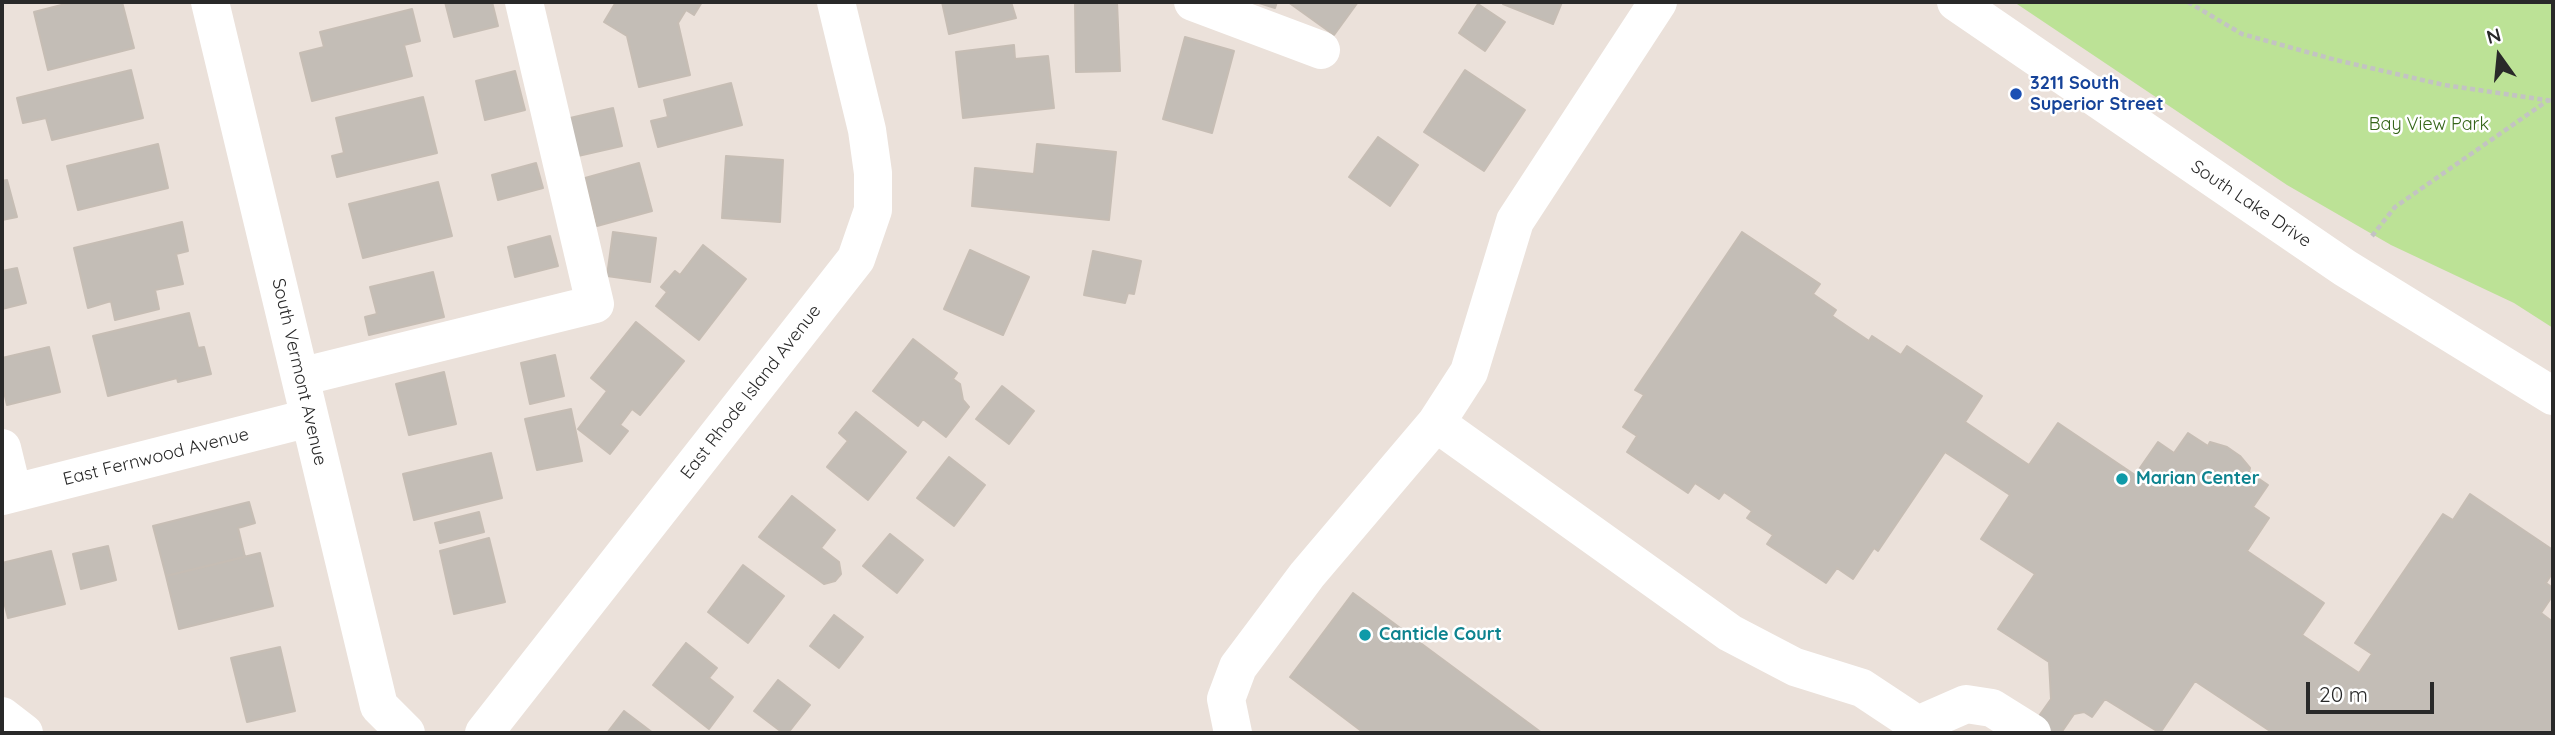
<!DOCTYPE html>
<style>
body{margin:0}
#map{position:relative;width:2555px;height:735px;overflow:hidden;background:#ebe1da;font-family:Quicksand,sans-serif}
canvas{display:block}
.frame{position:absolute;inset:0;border:4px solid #292929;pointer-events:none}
.north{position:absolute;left:2464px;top:21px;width:70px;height:70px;-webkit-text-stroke:5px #fff;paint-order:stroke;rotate:345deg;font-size:19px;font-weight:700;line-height:28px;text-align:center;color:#292929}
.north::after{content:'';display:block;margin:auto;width:24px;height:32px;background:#292929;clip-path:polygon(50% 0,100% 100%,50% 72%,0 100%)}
.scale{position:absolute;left:2306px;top:682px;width:128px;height:32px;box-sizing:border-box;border:4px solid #292929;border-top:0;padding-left:9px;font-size:21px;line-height:24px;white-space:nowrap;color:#292929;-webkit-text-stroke:5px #fff;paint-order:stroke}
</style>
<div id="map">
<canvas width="2555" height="735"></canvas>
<div class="frame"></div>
<div class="north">N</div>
<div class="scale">20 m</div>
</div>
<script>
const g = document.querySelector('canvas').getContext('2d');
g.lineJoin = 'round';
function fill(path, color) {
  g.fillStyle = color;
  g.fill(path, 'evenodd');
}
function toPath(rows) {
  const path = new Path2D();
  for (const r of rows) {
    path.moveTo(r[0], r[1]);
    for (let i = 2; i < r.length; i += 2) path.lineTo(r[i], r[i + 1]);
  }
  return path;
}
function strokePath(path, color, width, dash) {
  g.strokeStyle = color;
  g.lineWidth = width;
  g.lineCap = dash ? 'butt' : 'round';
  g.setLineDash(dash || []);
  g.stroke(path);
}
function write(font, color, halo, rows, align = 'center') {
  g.font = font + ' Quicksand,sans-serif';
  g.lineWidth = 5;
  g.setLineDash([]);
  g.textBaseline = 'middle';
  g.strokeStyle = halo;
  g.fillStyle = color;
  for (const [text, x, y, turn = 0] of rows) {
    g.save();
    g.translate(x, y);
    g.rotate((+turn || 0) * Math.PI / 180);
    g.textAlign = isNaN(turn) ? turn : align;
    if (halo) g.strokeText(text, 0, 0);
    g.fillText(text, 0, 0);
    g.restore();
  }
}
fill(toPath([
 [2014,2,2553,2,2553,328,2514,303,2391,245,2287,185]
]), '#bce296');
const building = toPath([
 [73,2,122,2,134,48,48,70,34,12,73,2],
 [445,2,492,2,498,26,454,37,445,2],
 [616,2,702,2,694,15,686,10,678,23,690,75,639,87,627,36,604,22,616,2],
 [942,2,1011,2,1016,18,949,34,942,2],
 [1075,2,1117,2,1120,71,1076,72,1075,2],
 [1256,2,1277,2,1275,8,1256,2],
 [1288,2,1358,2,1334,35,1288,2],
 [1504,2,1562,2,1553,24,1503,4,1504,2],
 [1478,4,1505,22,1485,51,1459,33,1478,4],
 [412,9,420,41,404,45,412,76,312,101,300,53,324,47,320,32,412,9],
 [1185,37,1234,51,1212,133,1163,119,1185,37],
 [1014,45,1015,59,1048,56,1054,108,963,118,956,52,1014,45],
 [131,70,143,118,52,140,46,118,23,123,17,98,131,70],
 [1465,70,1525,110,1484,171,1424,132,1465,70],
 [515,71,525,110,485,120,476,81,515,71],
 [731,83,742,125,658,147,651,121,668,117,664,100,731,83],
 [423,97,437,153,337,177,332,156,344,153,336,118,423,97],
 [613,108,622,146,578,156,570,118,613,108],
 [1378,137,1418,165,1390,206,1349,177,1378,137],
 [158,144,168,188,78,210,67,166,158,144],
 [1037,144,1116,152,1109,220,972,206,975,168,1034,174,1037,144],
 [726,156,783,160,780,222,722,218,726,156],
 [536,163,543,188,498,200,492,175,536,163],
 [639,163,652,211,597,226,585,178,639,163],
 [7,180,17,217,2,220,2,181,7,180],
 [438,182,452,236,363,258,349,204,438,182],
 [182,222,188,251,176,254,183,284,155,290,159,309,115,320,111,301,88,308,74,248,182,222],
 [613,232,656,238,650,282,607,276,613,232],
 [1742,232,1820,284,1813,294,1836,310,1832,316,1869,341,1872,336,1901,355,1907,346,1982,396,1965,422,2029,465,2058,423,2135,475,2158,442,2174,453,2188,433,2208,446,2210,442,2227,447,2240,456,2250,468,2249,472,2268,485,2253,507,2269,518,2247,551,2324,603,2302,635,2359,673,2372,654,2355,643,2443,514,2453,520,2470,494,2553,550,2553,572,2546,583,2553,588,2553,595,2541,613,2553,622,2553,733,2273,733,2195,681,2160,733,2105,699,2092,717,2084,712,2074,714,2061,733,2027,733,2051,699,2049,662,1998,629,2035,574,1981,539,2010,495,1945,452,1878,551,1874,548,1853,579,1837,568,1826,583,1767,544,1773,535,1747,518,1752,511,1724,492,1719,499,1695,483,1688,493,1627,452,1637,436,1623,427,1644,395,1635,390,1742,232],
 [550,236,558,266,515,277,508,247,550,236],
 [703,245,746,279,699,340,656,306,667,292,661,287,675,271,680,275,703,245],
 [970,250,1029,277,1003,335,944,309,970,250],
 [1093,251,1141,261,1134,294,1128,293,1125,303,1084,295,1093,251],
 [17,268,26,303,2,309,2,271,17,268],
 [433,272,444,317,369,335,365,317,377,314,370,287,433,272],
 [189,313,198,348,204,347,211,374,178,382,177,378,108,396,93,336,189,313],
 [636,322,684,361,640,415,632,409,620,425,628,431,610,454,578,429,607,391,591,378,636,322],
 [913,339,957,373,953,379,960,384,963,400,969,407,946,437,923,419,918,426,873,391,913,339],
 [49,347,60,392,7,405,2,383,2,358,49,347],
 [555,355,564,396,530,404,521,363,555,355],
 [444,372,456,424,409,435,396,384,444,372],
 [1002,386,1034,411,1009,444,976,419,1002,386],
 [571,409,582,461,537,470,525,419,571,409],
 [856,412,906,452,868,500,827,467,848,441,839,433,856,412],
 [491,453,502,498,414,520,403,474,491,453],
 [949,457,985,485,954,526,917,498,949,457],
 [792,496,835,530,821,548,839,562,841,574,835,581,824,584,759,537,792,496],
 [249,502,255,523,238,528,245,557,166,576,153,526,249,502],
 [479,512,484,532,440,543,435,523,479,512],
 [890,534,923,560,897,593,863,566,890,534],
 [489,538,505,602,454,614,440,551,489,538],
 [108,546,116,580,81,589,73,554,108,546],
 [51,551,65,604,8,618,2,594,2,563,51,551],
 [260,553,273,606,179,629,166,576,260,553],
 [743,565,784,596,748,643,708,612,743,565],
 [1353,593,1542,733,1364,733,1290,677,1353,593],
 [834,615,863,637,839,668,810,646,834,615],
 [686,643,717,668,709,678,733,697,709,729,653,685,686,643],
 [280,647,295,711,247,722,231,658,280,647],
 [778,680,810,705,788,733,783,733,754,711,778,680],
 [624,711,653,733,607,733,624,711]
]);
fill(building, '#c3bdb6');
strokePath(building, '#c6bdb4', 2);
strokePath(toPath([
 [2188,2,2242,34,2336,60,2444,85,2553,101],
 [2372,236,2395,207,2547,101]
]), '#c3c3c3', 4.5, [5, 3.5]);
strokePath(toPath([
 [210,2,379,706,406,733],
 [1193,2,1321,50],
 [1956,2,2345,268,2553,396],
 [300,377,595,304,524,2],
 [1436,423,1730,633,1795,667,1862,688,1930,733],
 [2,448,13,493],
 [2,496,309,418],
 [2,716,24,733],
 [1918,725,1966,704,1992,708,2032,733],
 [484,733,856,259,873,210,873,173,867,130,836,2],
 [1233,733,1226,699,1238,667,1307,575,1436,423,1469,372,1515,221,1658,2]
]), '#fff', 38);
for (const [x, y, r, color] of [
 [2016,94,7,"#1a4fb4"],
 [2122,479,7,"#0f9aa8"],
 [1365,635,7,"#0f9aa8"]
]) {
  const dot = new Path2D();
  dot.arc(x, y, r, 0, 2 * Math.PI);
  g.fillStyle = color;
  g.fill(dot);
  strokePath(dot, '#fff', 2.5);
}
write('bold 18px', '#164399', '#fff', [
 ["3211 South",2030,84],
 ["Superior Street",2030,105]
], 'left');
write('18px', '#356519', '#fff', [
 ["Bay View Park",2429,125]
]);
write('18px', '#292929', '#fff', [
 ["South Lake Drive",2251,204,34],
 ["South Vermont Avenue",299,372,77],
 ["East Rhode Island Avenue",751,392,-52],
 ["East Fernwood Avenue",156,457,-14]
]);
write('bold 18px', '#0d838f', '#fff', [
 ["Marian Center",2136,479],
 ["Canticle Court",1379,635]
], 'left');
</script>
